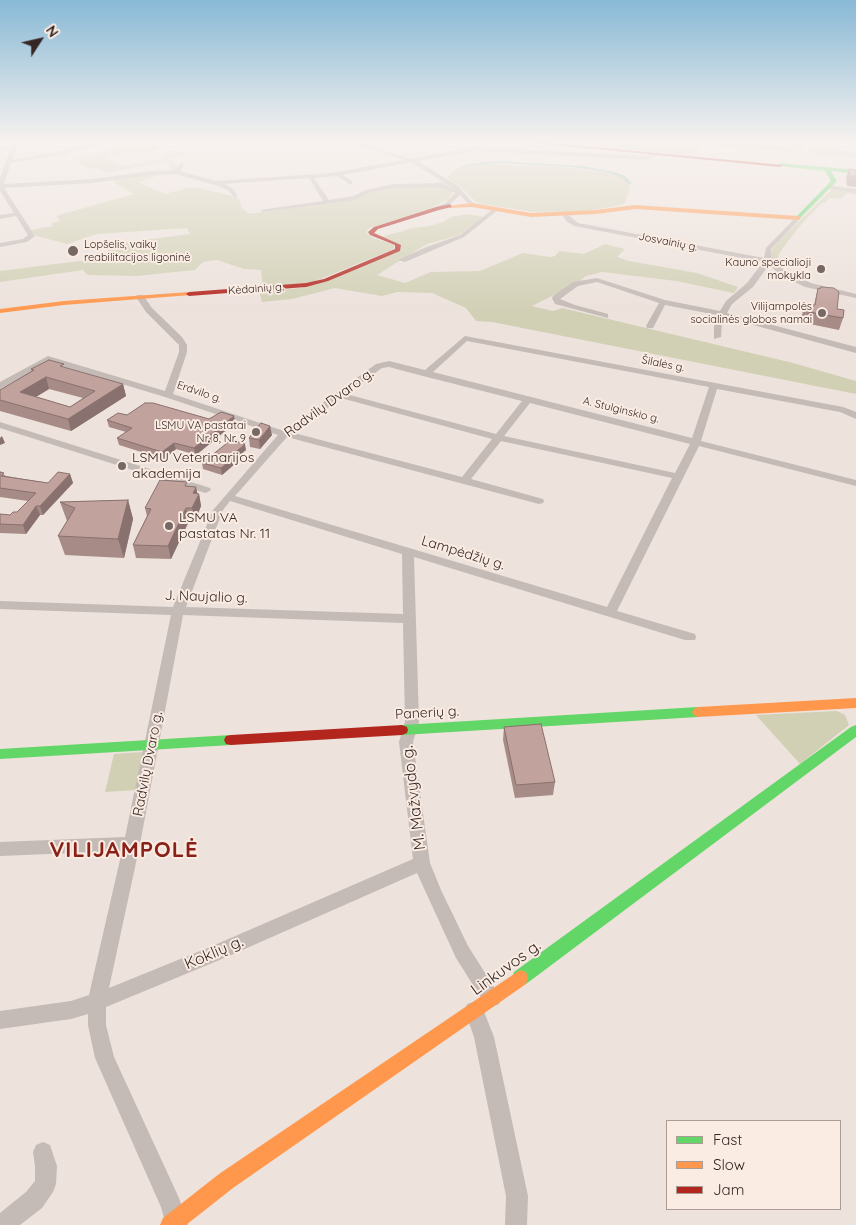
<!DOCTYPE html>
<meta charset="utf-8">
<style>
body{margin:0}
#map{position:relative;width:856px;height:1225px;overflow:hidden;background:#ede2dc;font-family:Quicksand,sans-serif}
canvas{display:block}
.legend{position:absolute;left:666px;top:1120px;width:175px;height:90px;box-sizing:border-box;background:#faece2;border:1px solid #ab9d96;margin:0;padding:6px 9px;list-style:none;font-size:15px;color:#352725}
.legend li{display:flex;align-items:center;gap:10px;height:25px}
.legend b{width:25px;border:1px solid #ab9d96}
.north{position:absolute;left:15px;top:15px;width:50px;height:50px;-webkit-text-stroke:4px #faece2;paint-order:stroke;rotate:55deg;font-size:14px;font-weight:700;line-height:20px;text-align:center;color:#352725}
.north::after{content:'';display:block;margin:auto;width:18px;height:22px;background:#352725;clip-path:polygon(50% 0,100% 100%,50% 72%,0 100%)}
</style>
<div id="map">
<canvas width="856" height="1225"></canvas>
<ul class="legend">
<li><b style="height:6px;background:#63d668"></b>Fast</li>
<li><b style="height:6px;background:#ff974d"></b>Slow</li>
<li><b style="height:6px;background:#b3261e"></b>Jam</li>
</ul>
<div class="north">N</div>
</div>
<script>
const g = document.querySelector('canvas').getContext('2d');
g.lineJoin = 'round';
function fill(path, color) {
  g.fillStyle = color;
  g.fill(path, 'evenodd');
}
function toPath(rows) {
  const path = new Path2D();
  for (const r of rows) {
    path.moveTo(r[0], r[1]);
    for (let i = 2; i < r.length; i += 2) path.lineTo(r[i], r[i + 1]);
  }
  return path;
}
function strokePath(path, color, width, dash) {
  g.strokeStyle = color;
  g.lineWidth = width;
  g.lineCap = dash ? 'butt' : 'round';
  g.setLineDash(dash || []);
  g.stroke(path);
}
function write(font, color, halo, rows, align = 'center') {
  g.font = font + ' Quicksand,sans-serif';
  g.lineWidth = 4;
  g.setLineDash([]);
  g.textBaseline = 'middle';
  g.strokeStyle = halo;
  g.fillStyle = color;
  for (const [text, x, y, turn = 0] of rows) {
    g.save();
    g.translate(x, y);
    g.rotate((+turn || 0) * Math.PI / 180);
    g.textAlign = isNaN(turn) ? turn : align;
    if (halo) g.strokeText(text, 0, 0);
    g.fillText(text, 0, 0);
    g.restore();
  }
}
fill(toPath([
 [145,142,159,147,158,150,138,154,133,151,106,157,123,166,159,159,165,152,176,150,187,155,168,159,178,165,176,169,171,169,170,164,166,162,105,173,96,168,89,169,73,159,90,156,91,152,100,154,106,152,105,151,121,147,126,148],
 [611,142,699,142,700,145,696,154,690,155,604,148],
 [705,142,742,142,779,146,791,146,791,143,794,142,807,142,802,150,790,152,707,146],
 [814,142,825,142,822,142,821,145,825,148,856,152,856,158,811,154,807,150],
 [488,164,551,166,606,172,618,176,629,184,630,188,625,203,620,205,588,211,534,212,482,204,476,202,462,188,447,178,455,170,461,167],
 [151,173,160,175,138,182,165,194,187,188,199,188,232,196,240,200,241,207,249,214,349,200,366,192,386,187,426,186,444,181,454,191,448,199,430,209,370,228,366,232,371,237,394,245,394,249,313,282,263,288,261,270,244,269,217,260,203,262,195,270,137,276,88,275,83,270,0,282,0,271,103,258,108,256,108,246,113,244,190,234,187,228,97,234,67,244,36,236,31,230,53,226,52,223,60,221,57,216,59,215,134,194,116,184,114,179],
 [834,187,856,189,856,195,846,193,841,199,830,198,825,203,822,203,805,220,788,241,779,254,777,262,773,261,770,257,772,249,780,240],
 [467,214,483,217,459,235,427,244,377,275,405,283,431,272,480,271,523,253,550,257,555,256,559,251,584,254,605,244,625,249,617,257,629,261,697,273,738,287,734,293,676,281,602,272,586,276,576,284,532,306,553,311,562,308,793,363,856,381,856,394,492,322,476,321,466,308,432,293,397,292,382,296,335,288,292,299,262,302,259,291,301,288,401,250,381,237,413,228,430,226,443,222,451,217],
 [837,711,845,715,849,725,800,764,756,715],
 [144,752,137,790,105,792,114,754]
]), '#d1d0b5');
fill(toPath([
 [498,161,583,166,615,172,625,176,632,183,629,184,618,176,606,172,572,167,499,163,461,167,461,166,483,162]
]), '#98c0ba');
fill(toPath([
 [13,142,19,142,12,160,65,150,96,142,105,142,65,154,11,163,4,184,92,179,151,171,174,170,182,162,185,164,180,171,216,181,331,173,404,160,349,142,358,142,411,159,475,147,646,156,658,152,661,154,646,160,475,151,418,161,458,186,475,205,470,206,460,195,449,205,438,210,435,208,436,207,445,203,455,193,439,187,394,188,370,192,355,200,263,212,260,210,323,201,309,178,224,184,232,188,238,196,235,198,228,190,215,185,176,174,151,175,92,183,4,188,35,236,27,242,0,247,0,243,23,239,28,235,16,216,0,219,0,215,14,213,0,191,0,178,10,150,0,152,0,148,12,147,13,142],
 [411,162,453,188,440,183,394,184,366,190,353,196,329,200,314,178,337,176,351,185,353,182,343,175,411,162],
 [828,185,856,189,856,193,826,188,828,185],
 [493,209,498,210,464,237,405,262,398,260,424,248,460,235,493,209],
 [565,212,578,223,764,258,766,248,796,217,800,217,800,219,771,249,771,260,786,271,811,283,856,294,856,298,805,287,780,275,769,265,753,287,732,304,727,313,856,347,856,353,724,317,722,321,721,337,714,339,714,321,717,315,665,305,653,328,647,328,646,326,659,303,597,282,578,286,560,299,575,305,608,314,608,318,555,304,552,298,553,296,573,282,597,278,665,300,720,311,726,301,747,283,763,262,574,226,566,221,562,214,565,212],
 [137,295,143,295,152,308,182,337,187,345,187,352,173,394,284,431,376,364,389,361,425,370,465,336,843,407,856,412,856,419,840,412,717,389,701,441,856,480,856,486,699,446,617,611,695,634,696,637,695,640,685,640,414,557,419,722,413,742,430,863,441,890,468,946,501,998,499,1004,492,1007,485,1004,456,958,417,873,222,959,106,1007,106,1025,114,1057,179,1198,188,1225,166,1225,161,1207,95,1058,88,1025,88,1014,71,1019,0,1029,0,1011,71,1001,89,995,122,851,0,856,0,842,125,837,171,615,0,609,0,601,173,607,213,510,278,435,165,397,49,362,0,389,0,382,48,356,165,391,179,352,179,345,146,312,136,297,137,295],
 [467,341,709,387,692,438,433,372,467,341],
 [389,367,423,376,522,401,496,434,346,394,382,368,389,367],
 [341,398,492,439,462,477,294,433,341,398],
 [530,403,690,444,675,473,504,436,530,403],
 [287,437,539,504,543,503,544,501,543,499,471,479,501,441,672,478,607,607,235,496,287,437],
 [230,501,402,554,403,614,186,607,223,510,230,501],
 [183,615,403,623,405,722,399,742,413,859,210,947,109,988,140,844,183,615],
 [0,422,210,488,211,490,206,493,202,492,0,428,0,422],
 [474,1002,481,1004,494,1037,528,1196,527,1225,505,1225,506,1196,474,1037,465,1011,467,1004,474,1002],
 [43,1142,50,1145,57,1166,56,1184,53,1192,42,1208,20,1225,0,1225,0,1213,26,1192,35,1181,35,1166,33,1152,36,1145,43,1142]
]), '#c4bab6');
fill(toPath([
 [780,163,856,170,856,174,831,171,837,181,798,220,796,217,831,181,825,171,778,166,780,163],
 [698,707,702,709,704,712,702,715,698,717,402,735,397,733,396,730,397,727,402,725,698,707],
 [856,725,856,737,526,984,520,986,514,984,512,978,514,972,851,727,856,725],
 [231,735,236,736,238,740,236,744,231,745,0,759,0,749,231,735]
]), '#63d668');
fill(toPath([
 [472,203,531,213,596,210,635,205,798,216,801,218,798,220,635,209,596,214,531,217,472,207,450,208,447,206,472,203],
 [189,292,192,294,191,295,64,305,0,313,0,309,64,301,189,292],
 [856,698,856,708,698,717,694,715,692,712,694,709,698,707,856,698],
 [520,970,526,972,528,978,526,984,233,1188,186,1225,160,1225,163,1218,219,1174,520,970]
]), '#ff974d');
fill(toPath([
 [522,142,541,142,783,165,780,167,522,142],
 [450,204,452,207,439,210,378,229,374,233,401,245,400,251,328,281,306,287,189,296,186,294,189,292,306,283,324,279,395,249,395,245,370,235,368,232,374,227,436,207,450,204],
 [402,725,407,727,408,730,407,733,402,735,231,745,226,744,224,740,226,736,231,735,402,725]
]), '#b3261e');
fill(toPath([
 [849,169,856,170,856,187,847,186,846,178],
 [818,288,837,309,843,318,839,330,800,322,805,304,814,305],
 [66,368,123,384,126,396,71,431,0,411,0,390,32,371,31,369],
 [49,389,83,398,70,407,36,397],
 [127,415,209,419,234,416,235,423,196,455,176,449,164,459,119,445,117,438,126,432,109,427,107,420],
 [272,435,260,449,250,447,249,438],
 [246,450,235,459,236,463,222,475,203,469,202,463],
 [0,472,6,476,48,483,70,474,73,483,43,515,40,515,26,534,0,533,0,514,10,515,17,512,28,501,0,497],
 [188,486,197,494,199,494,201,506,195,521,189,521,171,559,136,558,133,545,147,516,145,508],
 [128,500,133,519,124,558,65,555,58,536,67,521,60,502],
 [504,727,555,782,553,795,515,798,503,740]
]), '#a78b87');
fill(toPath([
 [46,377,49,389,24,404,20,392],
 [123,384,126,396,71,431,68,419],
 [234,416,235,423,196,455,194,448],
 [270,426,272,435,260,449,259,440],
 [2,436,5,443,0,445,0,438],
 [174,443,176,449,164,459,162,452],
 [245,444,246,450,235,459,236,463,222,475,221,468,231,456],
 [70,474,73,483,43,515,40,506],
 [196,487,198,496,199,494,201,506,195,521,192,508,193,493],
 [128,500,133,519,124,558,118,539],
 [36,506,40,515,26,534,23,525],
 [186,508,189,521,171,559,168,546]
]), '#88716e');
const building = toPath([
 [849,169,856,170,856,177,850,177,849,169],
 [821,287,834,288,839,292,837,309,844,310,843,318,803,311,805,304,815,305,818,288,820,289,821,287],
 [49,360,64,364,60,366,123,384,68,419,0,400,0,390,34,370,31,369,49,360],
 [46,377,95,391,70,407,20,392,46,377],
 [145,403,153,403,209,419,221,412,234,416,194,448,174,443,162,452,117,438,132,428,107,420,118,413,127,415,145,403],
 [261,423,270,426,259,440,249,438,261,423],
 [231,440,245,444,231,456,235,457,221,468,202,463,231,440],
 [0,472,4,473,1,476,48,483,58,472,70,474,40,506,36,506,23,525,0,524,0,514,10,515,13,512,17,512,36,493,0,488,0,472],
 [160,480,187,482,185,486,196,487,193,493,199,494,192,508,186,508,168,546,133,545,151,509,145,508,160,480],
 [128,500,118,539,58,536,75,508,60,502,128,500],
 [541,724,555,782,516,785,504,727,541,724]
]);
fill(building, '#c2a29d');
strokePath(building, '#88716e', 1);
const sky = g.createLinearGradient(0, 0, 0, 314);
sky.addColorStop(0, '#88b9d6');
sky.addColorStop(0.45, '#f7f2ef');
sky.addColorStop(1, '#f7f2ef00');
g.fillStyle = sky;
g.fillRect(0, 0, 856, 314);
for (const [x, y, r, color] of [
 [73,251,6,"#756865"],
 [821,269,5,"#756865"],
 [822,313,5,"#756865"],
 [256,432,5,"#756865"],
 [122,466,5,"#756865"],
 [169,526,5,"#756865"]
]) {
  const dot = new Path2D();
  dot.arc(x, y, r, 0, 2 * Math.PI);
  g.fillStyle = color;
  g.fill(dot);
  strokePath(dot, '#faece2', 2);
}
write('11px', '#352725', '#faece2', [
 ["Josvainių g.",668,242,11],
 ["Kėdainių g.",256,289,-4],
 ["Šilalės g.",663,364,11],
 ["Erdvilo g.",199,392,19],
 ["A. Stulginskio g.",621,410,14]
]);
write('11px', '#352725', '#faece2', [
 ["Lopšelis, vaikų",84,245,"left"],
 ["reabilitacijos ligoninė",84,258,"left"],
 ["Kauno specialioji",811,263],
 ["mokykla",811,276],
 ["Vilijampolės",812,307],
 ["socialinės globos namai",812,320],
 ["LSMU VA pastatai",246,426],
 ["Nr. 8, Nr. 9",246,439]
], 'right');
write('14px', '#352725', '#faece2', [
 ["Radvilų Dvaro g.",329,403,-36],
 ["Lampėdžių g.",463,553,17],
 ["J. Naujalio g.",206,597,2],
 ["Panerių g.",427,713,-3],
 ["Radvilų Dvaro g.",148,764,-79]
]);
write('14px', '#352725', '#faece2', [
 ["LSMU Veterinarijos",132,458],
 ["akademija",132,474],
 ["LSMU VA",179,518],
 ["pastatas Nr. 11",179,534]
], 'left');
write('16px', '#352725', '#faece2', [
 ["M. Mažvydo g.",414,798,-97],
 ["Koklių g.",214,953,-23],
 ["Linkuvos g.",506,968,-36]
]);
g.letterSpacing = '1px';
write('bold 22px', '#8a2118', '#faece2', [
 ["VILIJAMPOLĖ",124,850]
]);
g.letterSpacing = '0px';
</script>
